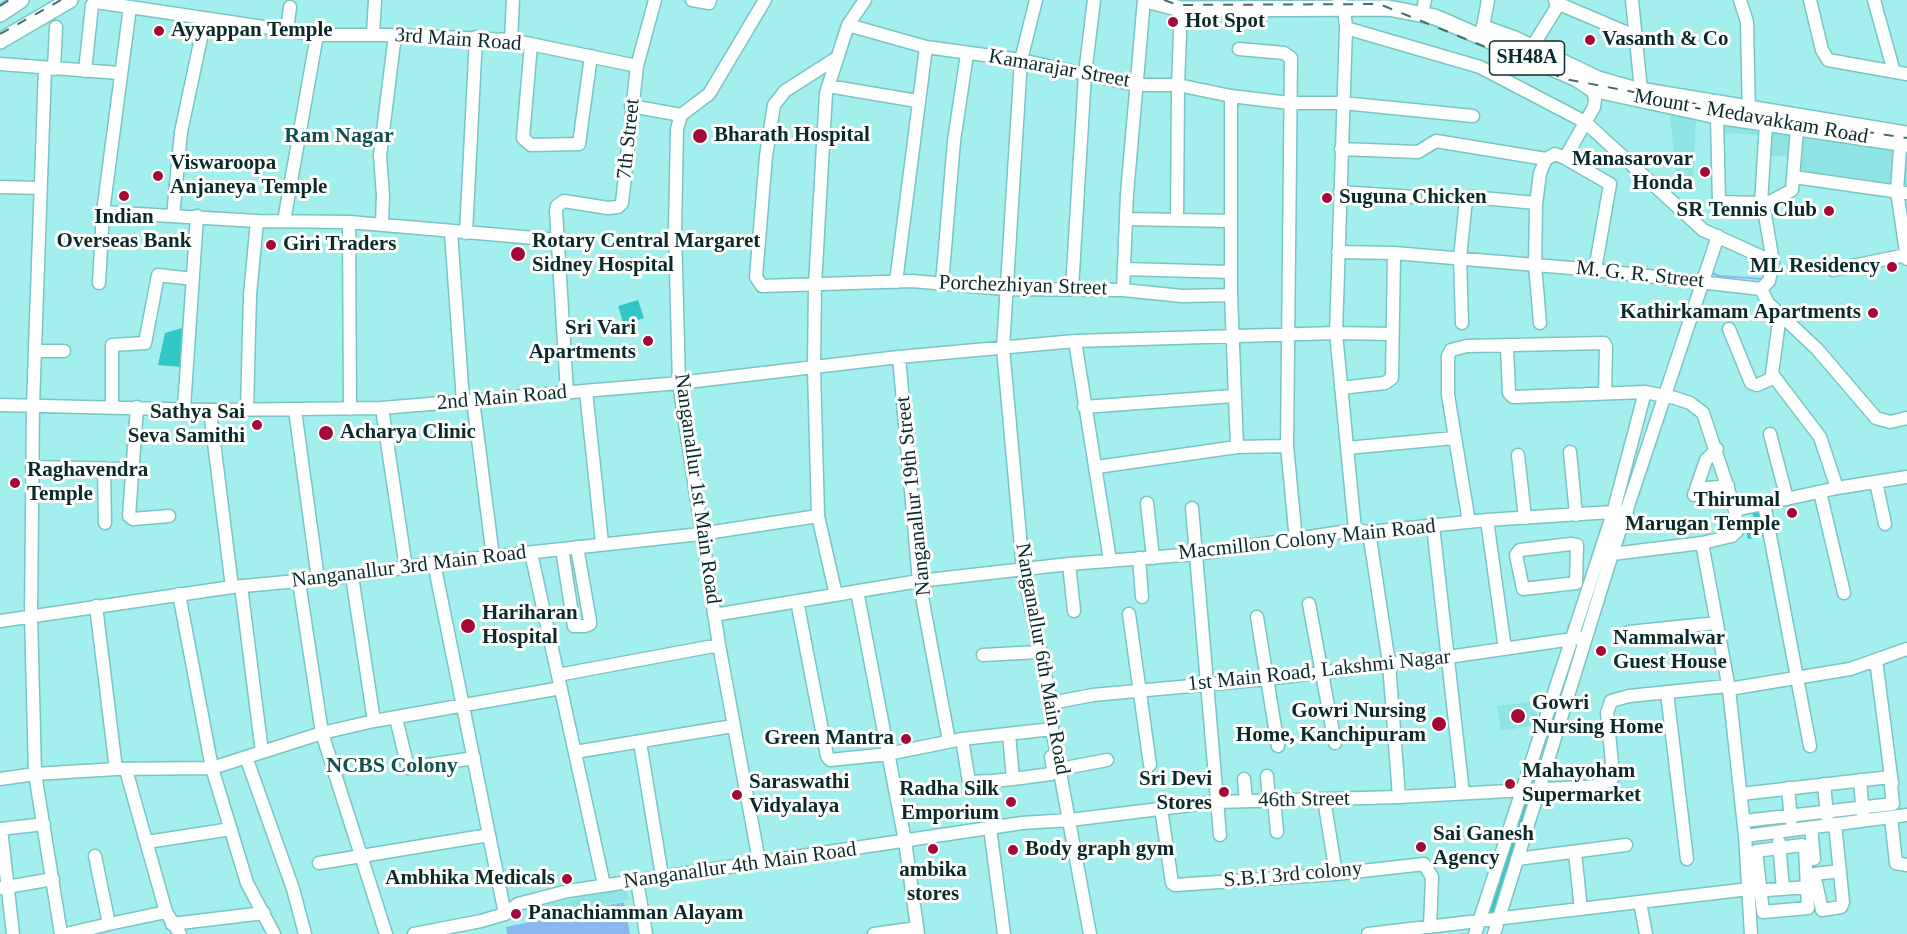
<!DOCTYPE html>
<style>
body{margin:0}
canvas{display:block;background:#a3efed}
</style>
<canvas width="1907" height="934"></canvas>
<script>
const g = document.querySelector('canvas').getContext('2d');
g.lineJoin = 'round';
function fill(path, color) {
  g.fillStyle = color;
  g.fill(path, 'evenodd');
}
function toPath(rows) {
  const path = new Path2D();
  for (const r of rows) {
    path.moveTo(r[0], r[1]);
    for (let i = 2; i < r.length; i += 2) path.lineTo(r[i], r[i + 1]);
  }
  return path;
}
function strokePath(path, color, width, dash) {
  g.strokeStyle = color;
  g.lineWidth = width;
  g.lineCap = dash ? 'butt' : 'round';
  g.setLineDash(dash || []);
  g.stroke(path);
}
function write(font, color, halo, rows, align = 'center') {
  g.font = font + ' Georgia,serif';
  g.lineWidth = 6;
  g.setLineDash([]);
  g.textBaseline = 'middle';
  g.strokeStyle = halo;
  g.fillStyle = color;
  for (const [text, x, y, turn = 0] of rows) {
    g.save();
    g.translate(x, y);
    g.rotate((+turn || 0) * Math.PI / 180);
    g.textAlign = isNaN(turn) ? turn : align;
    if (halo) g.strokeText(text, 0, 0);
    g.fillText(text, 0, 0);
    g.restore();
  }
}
fill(toPath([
 [1683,115,1696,117,1693,188,1677,181,1670,116],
 [1720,119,1907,142,1907,190,1798,173,1799,157,1765,156,1766,136,1721,133],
 [1538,701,1536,725,1501,731,1497,706],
 [627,886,628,900,534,919,532,908]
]), '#8de4e2');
fill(toPath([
 [638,300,644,318,624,325,618,306],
 [182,328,181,367,158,365,165,333],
 [1762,510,1767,536,1748,539,1746,528,1756,526,1752,512],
 [1521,794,1535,794,1495,918,1482,920]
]), '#31c7c6');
fill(toPath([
 [624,902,630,934,507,934,506,927]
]), '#8ab7ef');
strokePath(toPath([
 [1713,273,1719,276,1764,279]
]), '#8ab7ef', 2);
const minor = toPath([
 [692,0,709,3,710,0],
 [1036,0,1021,60,1003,348,1023,569,1051,703,1052,729,1090,934],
 [1339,0,1344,7,1346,28,1336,333,1355,530],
 [1632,0,1641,90],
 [1740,0,1747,22,1749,116],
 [1810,0,1822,50,1828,60,1907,74],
 [1874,0,1894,72],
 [1557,3,1637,37],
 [1424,5,1425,0],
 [848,25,926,47,1021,60,1136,85,1178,85,1231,96,1289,103,1343,103,1473,116],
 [1483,27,1488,0],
 [1346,28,1480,67,1585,122,1703,230,1773,262],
 [287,31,290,7],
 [373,34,375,0],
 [511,40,513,0],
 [531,44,523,138,531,145,579,144,591,56],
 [1532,47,1557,7,1555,0],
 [1239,49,1284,53,1291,58,1287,446,1296,540],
 [838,57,785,91,774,105,766,156,756,277,762,286,912,281,1005,289,1123,290,1182,296,1231,295],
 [0,64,120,73],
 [45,68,33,405,31,615,35,774,61,934],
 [54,69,56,27],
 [85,71,92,5,96,2,130,7],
 [828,86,917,101],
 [1231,96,1231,295,1237,447],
 [631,106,681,115],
 [1717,116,1719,202,1761,203,1766,124],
 [1901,135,1897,191,1907,259],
 [1341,149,1418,152,1436,141,1546,159,1555,154,1565,158,1610,184,1595,270],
 [1565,158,1594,107,1595,99,1592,89,1595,84],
 [1794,177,1907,193],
 [0,187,41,188],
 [1340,192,1415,197],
 [103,212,257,221,349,222,558,240],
 [173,216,181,132,205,19],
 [1126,219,1231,221],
 [1177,220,1178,85,1181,9],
 [284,221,317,35],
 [349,222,350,409],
 [382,225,383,195,380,156,395,35],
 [451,232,463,401],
 [466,233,476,37],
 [1338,252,1394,253,1595,270,1761,289,1769,281,1773,262,1764,209,1766,204,1792,190,1797,129],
 [1124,269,1231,272],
 [1833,270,1906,255],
 [896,282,926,47],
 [99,283,103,212,130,7,317,35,395,35,511,40,637,66],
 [942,284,954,141,967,54],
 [1072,289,1085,74,1094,0],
 [1761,289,1768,303,1817,349,1876,418,1890,422,1907,418],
 [1123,290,1127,194,1144,0],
 [1780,314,1772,374,1820,437,1837,488],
 [1462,323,1460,258,1466,199,1471,197,1536,203],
 [1540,323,1535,265,1536,204,1540,173,1546,159],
 [1729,329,1751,383,1757,385,1773,378],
 [1075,341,1110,560],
 [1507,346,1509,393,1513,397,1645,392,1675,398,1690,403,1703,413,1735,510,1737,531,1732,536,1702,543,1612,554],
 [35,351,64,351],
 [899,357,919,581,949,741],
 [1341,388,1385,383,1392,378,1394,253],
 [586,391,602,543],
 [567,393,556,211,557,206,564,201,608,208,618,207,622,203,637,66,655,0],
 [473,400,493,557],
 [0,405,210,410,382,408,679,383,899,357,1075,341,1336,333,1393,334],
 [112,407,112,345,145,343,158,275,193,279],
 [137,407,129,516,133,519,169,516],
 [1084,407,1233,396],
 [184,408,197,216],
 [382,408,406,568],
 [210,410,232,587],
 [247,410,250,295,257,221],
 [295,410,318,579],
 [1770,434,1787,499],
 [1347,448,1454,438],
 [1570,452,1576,515],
 [1518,455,1525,518],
 [32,467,131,469],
 [1097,467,1237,447,1287,446],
 [104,468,105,523],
 [1876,482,1885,524],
 [1697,489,1728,486],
 [1820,492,1844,593],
 [1694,495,1706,460,1717,449],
 [1147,503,1153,558],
 [1764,504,1810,746],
 [1192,508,1220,835],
 [1735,510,1837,488,1907,477],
 [1487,520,1505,649],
 [1469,522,1448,395,1448,356,1451,350,1467,346,1604,343,1606,347,1605,393],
 [1433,526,1463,793],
 [1369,532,1389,663,1399,797],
 [1702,543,1729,689,1745,836,1751,934],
 [1571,544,1577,545,1576,583,1523,589,1516,555,1520,550,1571,544],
 [562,549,574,626,585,626,590,624,590,621,577,547],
 [531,553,604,885],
 [1139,558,1142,597],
 [434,563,505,914],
 [1069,564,1074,611],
 [352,576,374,721],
 [299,582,322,733,386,934],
 [241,586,262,752],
 [857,591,905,841,918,934],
 [179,594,212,768,247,883,274,934],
 [836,595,818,516,814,369,815,285,826,93,848,25,865,0],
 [797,601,827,756,830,760,888,754,962,739,1052,729],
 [1309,604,1335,743],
 [96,606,116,769],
 [1129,614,1150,765],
 [714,615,919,581,1069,564,1196,554,1355,530,1369,532,1487,520,1627,511],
 [1257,617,1278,746],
 [0,621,232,587,352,576,434,563,700,534,818,516],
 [1629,632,1716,623],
 [983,655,1038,652],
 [1876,660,1892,784],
 [558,675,719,645],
 [1729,689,1850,669,1907,649],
 [1667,693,1687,859],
 [1051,703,1093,695,1267,679,1448,657,1579,638],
 [396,718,408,768,474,758],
 [962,739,969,782,992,781,1013,779,1009,734],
 [640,742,662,876],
 [575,752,733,726],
 [246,757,293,889,305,934],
 [1060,769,1107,760],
 [126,770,166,912,180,934],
 [1267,776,1269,799],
 [0,779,35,774,116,769,212,768,322,733,374,721,561,688],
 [1013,779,1051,774,1053,768,1051,757],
 [1244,779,1246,801],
 [1860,780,1863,815],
 [1824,784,1827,816],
 [1788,788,1791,820],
 [1741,794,1890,777,1893,804,1744,821],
 [1274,799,1277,832],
 [1324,799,1336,874],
 [1161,808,1172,883,1175,885,1336,874,1424,864,1432,877,1430,927],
 [1891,817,1896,863,1907,865],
 [990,828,1004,934],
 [1811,828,1814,859],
 [0,829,44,824],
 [1,829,13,934],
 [1745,836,1907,815],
 [147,842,231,829],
 [1779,842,1783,889],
 [1802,845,1805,848,1808,908,1763,912,1756,851,1802,845],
 [1575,853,1581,909],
 [95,856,109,924,166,912],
 [1517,859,1626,845],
 [759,861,719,645,679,383,675,230,677,129,681,115,709,94,765,0],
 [319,863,489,835],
 [1815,874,1840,871],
 [637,881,646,934],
 [1816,883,1822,910,1841,907,1843,902,1835,824],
 [1,888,53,879],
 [1753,891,1808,887],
 [1640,902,1646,934],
 [172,924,264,913],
 [66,934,109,924],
 [414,934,481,921,505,914,518,904,568,891,1022,823,1070,820,1216,802,1399,797,1600,786,1612,780,1613,773,1607,713,1611,701,1629,696,1727,686],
 [874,934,917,928],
 [1368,934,1749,889],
 [1475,934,1613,513,1645,392],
 [1494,934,1612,554,1718,236]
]);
const major = toPath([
 [1146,0,1181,9,1388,8,1435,17,1577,79,1592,89,1717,116,1907,144],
 [0,14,21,0],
 [1484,28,1515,39,1598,79,1633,89,1907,134],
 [0,41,70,0]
]);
strokePath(minor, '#7ac5c4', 15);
strokePath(major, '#7ac5c4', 18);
strokePath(minor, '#fff', 12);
strokePath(major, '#fff', 15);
strokePath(toPath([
 [1164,0,1178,5,1379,4,1565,79,1755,115,1907,138],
 [0,6,9,0],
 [0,34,61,0]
]), '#40706e', 2, [10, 10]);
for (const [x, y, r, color] of [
 [1173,22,6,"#a40939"],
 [159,31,6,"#a40939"],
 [1590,40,6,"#a40939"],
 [700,136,8,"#a40939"],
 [1705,172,6,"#a40939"],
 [158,176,6,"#a40939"],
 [124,196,6,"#a40939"],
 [1327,198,6,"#a40939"],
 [1829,211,6,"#a40939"],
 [271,245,6,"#a40939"],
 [518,254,8,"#a40939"],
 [1892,267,6,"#a40939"],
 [1873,313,6,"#a40939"],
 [648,341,6,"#a40939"],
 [257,425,6,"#a40939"],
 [326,433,8,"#a40939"],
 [15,483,6,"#a40939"],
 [1792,513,6,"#a40939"],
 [468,626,8,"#a40939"],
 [1601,651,6,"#a40939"],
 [1518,716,8,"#a40939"],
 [1439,724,8,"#a40939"],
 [906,739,6,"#a40939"],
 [1510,784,6,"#a40939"],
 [1224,792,6,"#a40939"],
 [737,795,6,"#a40939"],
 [1011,802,6,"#a40939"],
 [1421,847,6,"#a40939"],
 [933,849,6,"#a40939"],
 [1013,850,6,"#a40939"],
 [567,879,6,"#a40939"],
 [516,914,6,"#a40939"]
]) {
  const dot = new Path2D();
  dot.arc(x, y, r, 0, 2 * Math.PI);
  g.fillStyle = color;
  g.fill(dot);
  strokePath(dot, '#fff', 2);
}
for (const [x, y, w] of [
 [1527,58,75]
]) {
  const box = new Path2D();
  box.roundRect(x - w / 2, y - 17, w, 34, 4.5);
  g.fillStyle = '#fff';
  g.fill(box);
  strokePath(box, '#0a2b2a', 1.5);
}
write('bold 20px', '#0a2b2a', null, [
 ["SH48A",1527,58]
]);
write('bold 21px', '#0a2b2a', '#fff', [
 ["Hot Spot",1185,22],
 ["Ayyappan Temple",171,31],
 ["Vasanth & Co",1602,40],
 ["Bharath Hospital",714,136],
 ["Manasarovar",1693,160,"right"],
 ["Honda",1693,184,"right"],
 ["Viswaroopa",170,164],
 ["Anjaneya Temple",170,188],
 ["Suguna Chicken",1339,198],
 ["SR Tennis Club",1817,211,"right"],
 ["Indian",124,218,"center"],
 ["Overseas Bank",124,242,"center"],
 ["Rotary Central Margaret",532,242],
 ["Sidney Hospital",532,266],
 ["Giri Traders",283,245],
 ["ML Residency",1880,267,"right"],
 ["Kathirkamam Apartments",1861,313,"right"],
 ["Sri Vari",636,329,"right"],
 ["Apartments",636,353,"right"],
 ["Sathya Sai",245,413,"right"],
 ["Seva Samithi",245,437,"right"],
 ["Acharya Clinic",340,433],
 ["Raghavendra",27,471],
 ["Temple",27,495],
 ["Thirumal",1780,501,"right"],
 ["Marugan Temple",1780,525,"right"],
 ["Hariharan",482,614],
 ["Hospital",482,638],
 ["Nammalwar",1613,639],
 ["Guest House",1613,663],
 ["Gowri",1532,704],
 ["Nursing Home",1532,728],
 ["Gowri Nursing",1426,712,"right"],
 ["Home, Kanchipuram",1426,736,"right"],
 ["Green Mantra",894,739,"right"],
 ["Mahayoham",1522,772],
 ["Supermarket",1522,796],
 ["Sri Devi",1212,780,"right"],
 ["Stores",1212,804,"right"],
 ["Saraswathi",749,783],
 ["Vidyalaya",749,807],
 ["Radha Silk",999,790,"right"],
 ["Emporium",999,814,"right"],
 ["Sai Ganesh",1433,835],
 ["Agency",1433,859],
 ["Body graph gym",1025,850],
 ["ambika",933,871,"center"],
 ["stores",933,895,"center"],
 ["Ambhika Medicals",555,879,"right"],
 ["Panachiamman Alayam",528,914]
], 'left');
write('21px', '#0a2b2a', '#fff', [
 ["3rd Main Road",458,40,4],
 ["Kamarajar Street",1059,69,10],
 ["Mount - Medavakkam Road",1751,117,10],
 ["7th Street",629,139,-84],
 ["M. G. R. Street",1640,275,6],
 ["Porchezhiyan Street",1023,286,2],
 ["2nd Main Road",502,398,-5],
 ["Nanganallur 1st Main Road",697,489,82],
 ["Nanganallur 19th Street",914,496,-96],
 ["Macmillon Colony Main Road",1307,540,-6],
 ["Nanganallur 3rd Main Road",409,567,-7],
 ["Nanganallur 6th Main Road",1042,659,80],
 ["1st Main Road, Lakshmi Nagar",1319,671,-6],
 ["46th Street",1304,800,-1],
 ["Nanganallur 4th Main Road",740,866,-8],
 ["S.B.I 3rd colony",1293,875,-5]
]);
write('bold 22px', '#12504f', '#fff', [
 ["Ram Nagar",339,136],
 ["NCBS Colony",392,766]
]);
</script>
